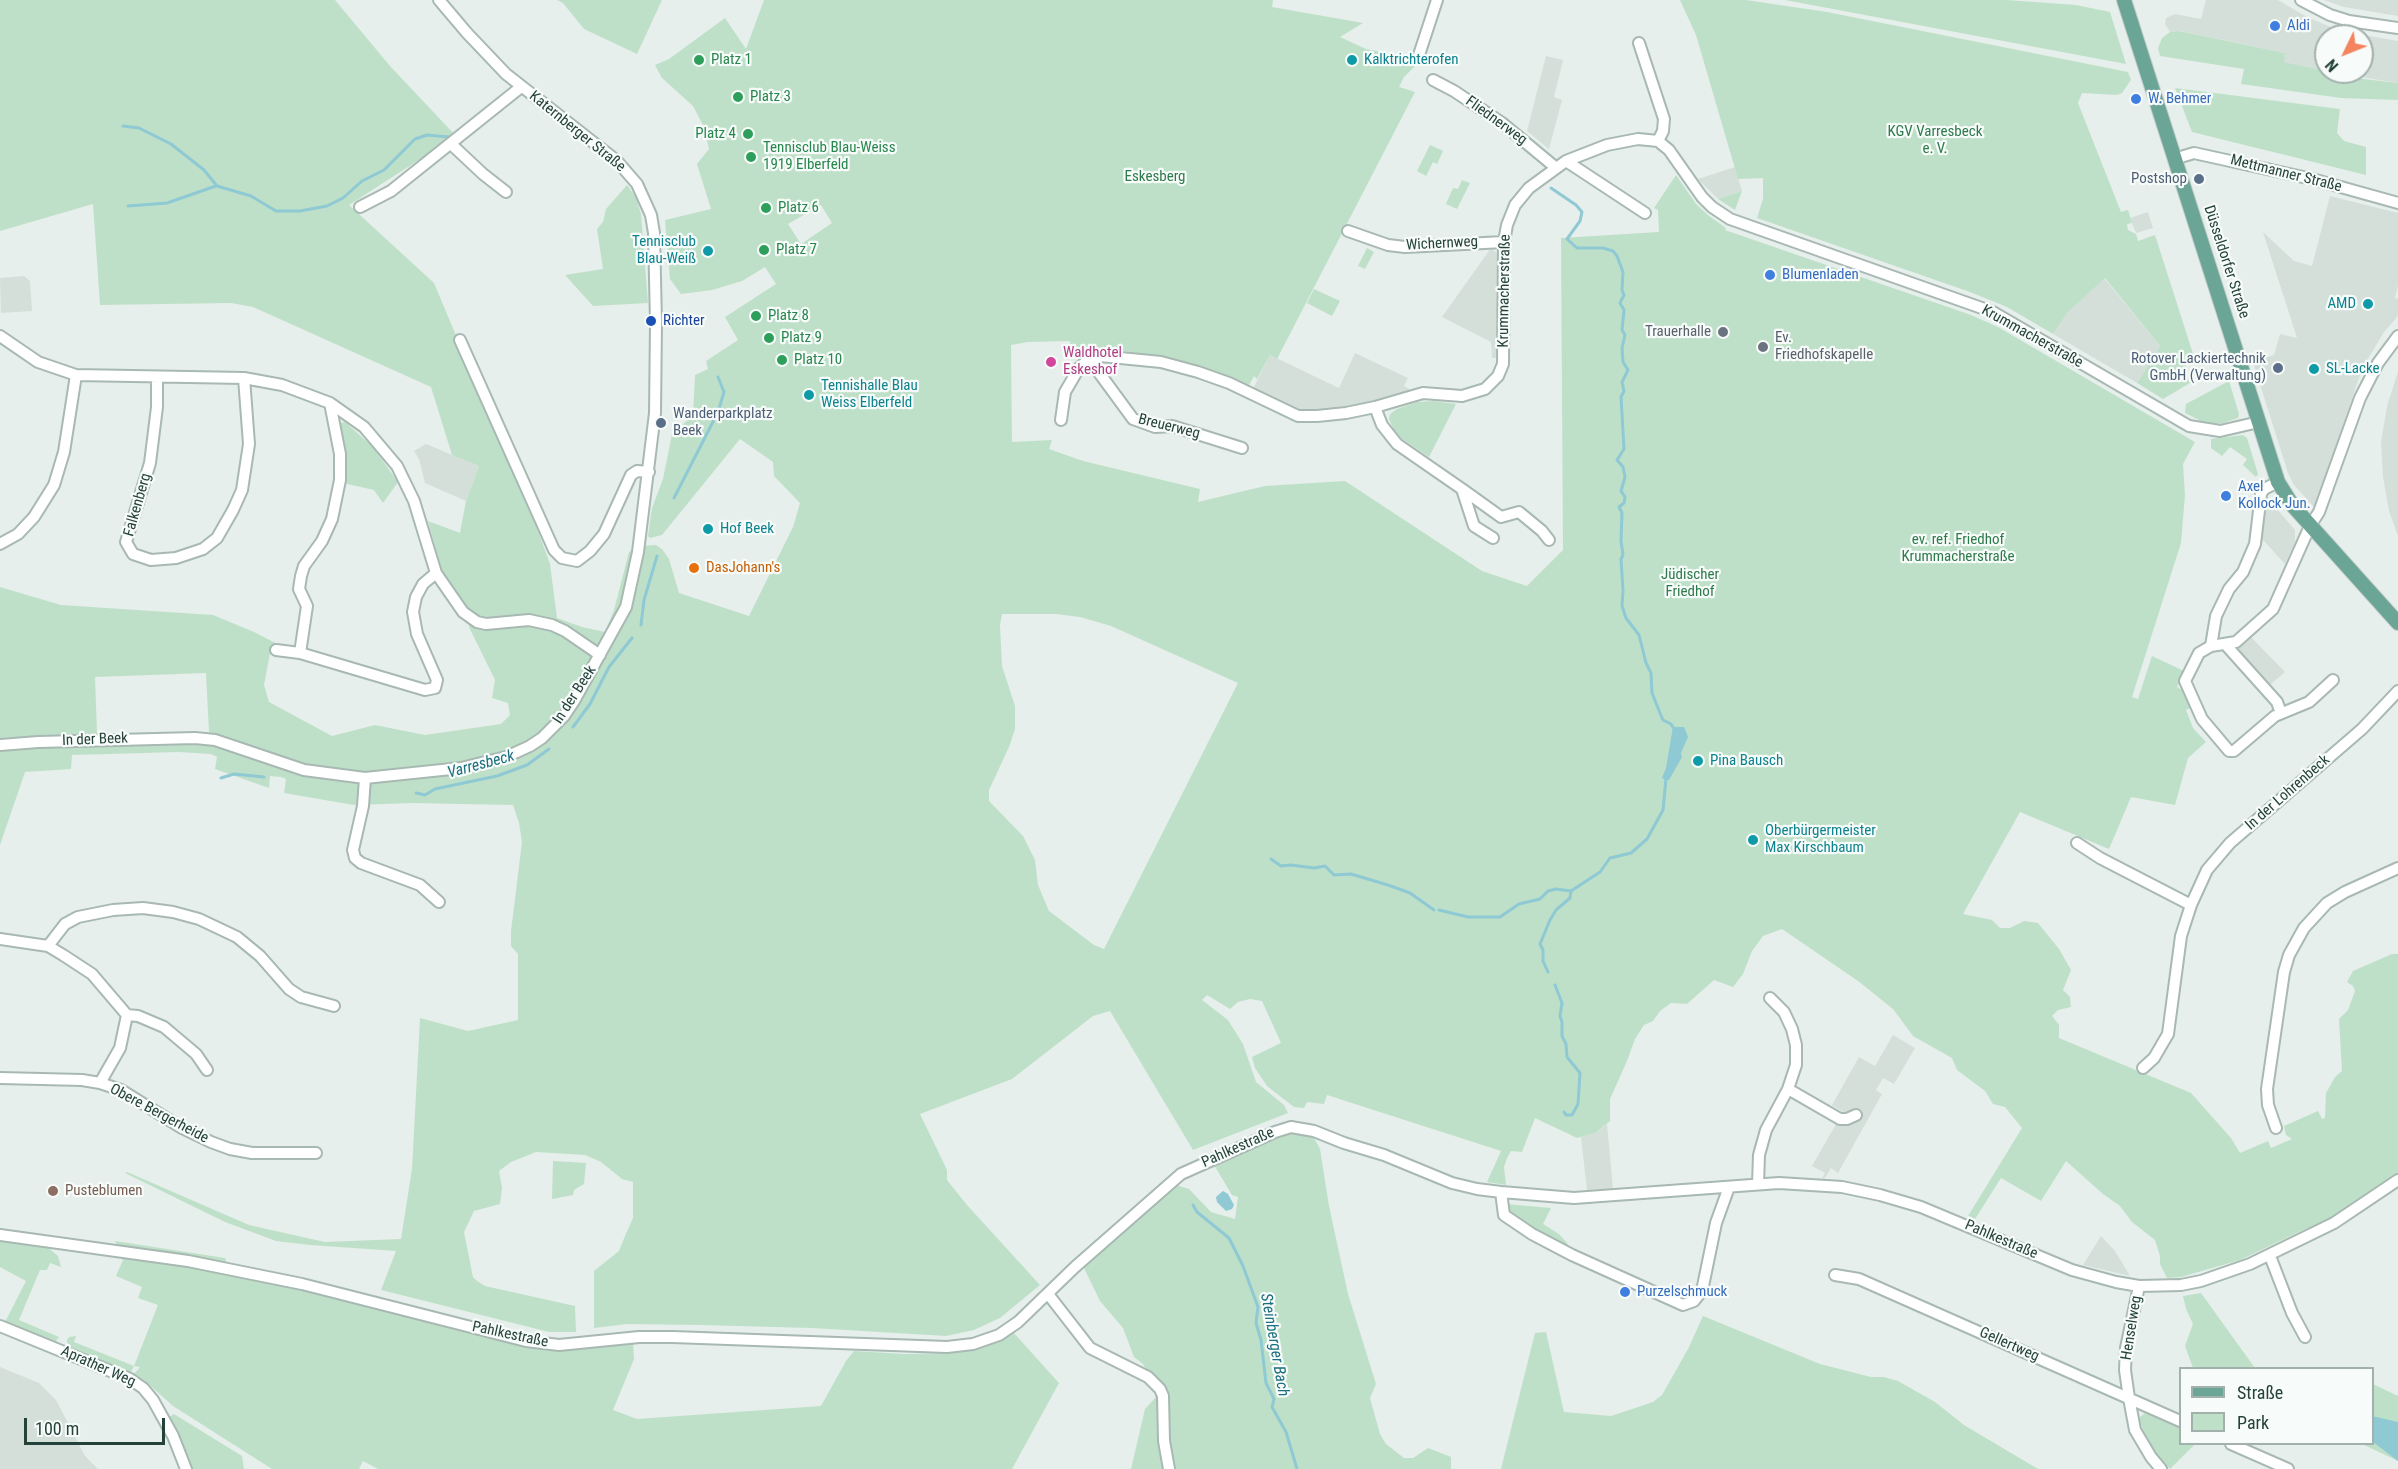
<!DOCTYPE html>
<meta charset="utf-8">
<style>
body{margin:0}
#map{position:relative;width:2398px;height:1469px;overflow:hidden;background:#e6efeb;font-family:"Roboto Condensed",sans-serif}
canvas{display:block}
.legend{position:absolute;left:2179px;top:1367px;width:195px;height:78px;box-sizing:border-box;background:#f7fbf9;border:2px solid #a3b1ad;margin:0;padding:8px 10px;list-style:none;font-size:18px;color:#24423a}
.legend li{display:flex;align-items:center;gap:12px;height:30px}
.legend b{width:30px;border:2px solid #a3b1ad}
.north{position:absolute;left:2314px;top:24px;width:60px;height:60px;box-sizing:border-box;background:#f7fbf9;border:2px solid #a3b1ad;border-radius:50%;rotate:227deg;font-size:16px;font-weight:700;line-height:24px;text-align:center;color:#24423a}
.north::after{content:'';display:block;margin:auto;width:21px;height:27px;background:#f4845f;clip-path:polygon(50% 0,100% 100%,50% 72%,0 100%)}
.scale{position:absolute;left:24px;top:1418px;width:141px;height:27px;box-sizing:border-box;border:3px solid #24423a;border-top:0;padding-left:8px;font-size:18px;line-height:21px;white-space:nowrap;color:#24423a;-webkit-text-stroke:4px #f7fbf9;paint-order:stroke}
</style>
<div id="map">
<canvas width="2398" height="1469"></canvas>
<ul class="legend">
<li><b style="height:8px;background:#6aa596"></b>Straße</li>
<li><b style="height:16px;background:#bfe0c8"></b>Park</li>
</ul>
<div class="north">N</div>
<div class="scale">100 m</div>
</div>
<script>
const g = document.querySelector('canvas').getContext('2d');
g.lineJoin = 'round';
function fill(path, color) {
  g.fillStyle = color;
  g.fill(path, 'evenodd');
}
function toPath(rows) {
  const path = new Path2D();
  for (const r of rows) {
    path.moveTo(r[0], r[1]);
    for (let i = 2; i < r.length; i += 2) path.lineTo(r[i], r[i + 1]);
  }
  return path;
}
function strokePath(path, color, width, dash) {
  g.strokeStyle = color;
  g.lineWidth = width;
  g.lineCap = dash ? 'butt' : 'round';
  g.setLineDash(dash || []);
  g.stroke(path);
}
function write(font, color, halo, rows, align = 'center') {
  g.font = font + ' "Roboto Condensed",sans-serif';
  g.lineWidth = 4.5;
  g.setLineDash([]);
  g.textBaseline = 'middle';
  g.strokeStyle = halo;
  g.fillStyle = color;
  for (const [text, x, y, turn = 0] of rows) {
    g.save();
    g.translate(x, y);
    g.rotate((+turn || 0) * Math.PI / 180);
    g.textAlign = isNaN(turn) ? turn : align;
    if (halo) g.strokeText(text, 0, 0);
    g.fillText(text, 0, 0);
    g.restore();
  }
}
fill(toPath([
 [2206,0,2278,0,2307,17,2340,31,2398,41,2398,83,2330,72,2362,72,2362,36,2326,36,2326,71,2283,62,2285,53,2180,31,2170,32,2165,24,2166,18,2175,14,2201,19],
 [2324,0,2398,0,2398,16,2344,7],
 [1546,56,1563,60,1554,97,1562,100,1549,149,1527,131],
 [1735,167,1742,191,1718,199,1698,179],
 [2330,196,2398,213,2398,285,2395,298,2398,299,2398,316,2384,332,2362,369,2315,508,2294,485,2288,473,2253,362,2274,355,2280,334,2297,338,2263,232,2294,261,2312,266],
 [2148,212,2153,228,2136,233,2130,218],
 [1491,248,1497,253,1498,259,1498,358,1492,358,1491,342,1442,317],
 [24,276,30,281,32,311,1,313,0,278],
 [2104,278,2160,346,2137,383,2053,334,2068,312],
 [1355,353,1408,378,1404,386,1411,390,1374,402,1337,410,1306,411,1297,410,1253,389,1270,355,1339,388],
 [2398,372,2398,536,2389,511,2383,477,2381,442,2387,406],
 [426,444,479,466,466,501,425,483,419,459,414,451],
 [2270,501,2295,530,2295,542,2285,564,2263,540,2259,555,2265,509],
 [2250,636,2285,672,2270,685,2234,649],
 [1893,1035,1915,1048,1894,1084,1883,1078,1876,1090,1882,1094,1838,1173,1831,1168,1825,1178,1822,1178,1825,1173,1812,1166,1843,1112,1832,1105,1859,1057,1875,1066],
 [1607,1124,1613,1189,1587,1190,1581,1137,1595,1133],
 [2101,1236,2115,1251,2130,1276,2083,1265],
 [0,1367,39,1383,56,1400,85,1456,98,1469,0,1469]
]), '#d4dfda');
fill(toPath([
 [0,0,335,0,390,66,456,136,349,205,434,283,478,388,512,459,550,564,557,618,582,627,605,632,614,610,629,552,639,546,656,545,662,549,669,559,679,593,749,616,793,527,800,503,774,476,773,462,740,439,662,535,650,538,648,536,652,508,663,479,672,434,693,415,695,375,708,369,706,361,738,340,725,317,776,284,765,267,742,281,712,290,681,294,670,279,665,220,711,209,697,164,709,149,704,127,693,106,662,78,655,65,669,59,725,18,746,49,764,0,1273,0,1272,7,1363,23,1340,37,1366,49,1421,60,1404,77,1399,87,1415,92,1277,359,1270,355,1257,379,1254,376,1248,387,1215,371,1170,359,1125,351,1070,349,1070,341,1028,342,1011,345,1012,442,1052,440,1049,449,1083,461,1200,489,1198,502,1265,486,1345,481,1482,571,1527,586,1563,550,1561,238,1659,232,1658,210,1654,208,1676,175,1696,204,1709,216,1726,228,1725,230,1971,315,1998,327,2195,442,2183,464,2185,495,2181,543,2132,697,2138,699,2152,656,2184,671,2177,687,2187,693,2192,707,2186,710,2193,728,2206,742,2188,758,2175,805,2131,797,2109,849,2020,812,1963,914,1992,920,2000,928,2010,928,2024,921,2038,923,2059,949,2071,970,2063,990,2070,997,2071,1007,2058,1010,2052,1016,2059,1025,2059,1038,2191,1093,2231,1138,2240,1153,2268,1141,2271,1148,2292,1139,2286,1135,2284,1126,2318,1111,2322,1119,2325,1118,2326,1093,2335,1077,2342,1071,2339,1019,2348,1010,2355,991,2353,986,2347,982,2353,971,2392,954,2398,954,2398,1174,2333,1218,2303,1230,2240,1260,2181,1277,2167,1278,2160,1264,2160,1256,2155,1240,2132,1222,2120,1206,2103,1194,2066,1161,2041,1201,2001,1178,1975,1219,1968,1216,2022,1128,2005,1107,1993,1104,1985,1091,1957,1070,1952,1058,1913,1036,1893,1009,1858,981,1782,929,1763,936,1752,951,1743,974,1733,987,1714,980,1687,1004,1671,1003,1660,1011,1653,1021,1644,1025,1635,1039,1627,1061,1610,1099,1610,1121,1595,1133,1577,1138,1535,1118,1522,1152,1511,1151,1507,1158,1504,1167,1506,1185,1487,1182,1501,1151,1327,1095,1324,1104,1307,1102,1304,1108,1294,1107,1267,1086,1255,1068,1252,1057,1281,1043,1262,1001,1250,999,1238,1002,1230,1009,1207,995,1202,1000,1228,1020,1243,1044,1256,1082,1284,1105,1288,1113,1193,1150,1110,1011,1093,1016,1012,1079,920,1114,947,1170,947,1180,967,1205,1040,1285,1000,1318,974,1330,946,1336,812,1328,700,1325,627,1324,594,1328,594,1271,619,1251,625,1236,633,1218,633,1182,622,1179,601,1162,585,1155,536,1152,511,1162,499,1171,502,1188,500,1204,474,1211,464,1232,473,1277,477,1281,485,1286,575,1306,576,1332,549,1332,381,1290,396,1251,310,1245,276,1241,225,1222,125,1173,127,1172,249,1225,325,1242,401,1239,412,1169,420,1018,468,1031,518,1020,518,954,511,946,511,931,522,842,519,823,513,805,412,803,354,805,284,793,286,779,281,777,270,776,269,788,215,769,217,757,211,754,179,752,72,755,71,769,25,772,0,845,0,750,191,741,219,745,220,736,209,732,206,673,95,677,97,733,0,738,0,587,61,605,213,615,254,632,287,649,271,648,264,685,269,702,332,736,375,725,425,735,501,724,510,715,508,703,492,698,495,680,469,627,468,611,444,578,428,521,460,533,466,501,479,466,452,455,431,387,253,307,231,303,100,305,93,204,0,231],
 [821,205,832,223,801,244,788,224],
 [1002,614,1056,614,1080,617,1111,626,1238,683,1104,949,1094,945,1049,911,1038,885,1035,860,1023,836,989,801,989,790,1009,747,1015,729,1015,706,1002,666,1000,625],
 [557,0,662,0,637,54,584,29,563,3],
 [1680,0,1746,0,1827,12,2128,72,2131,80,2122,93,2117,95,2082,93,2078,103,2121,212,2128,210,2132,223,2127,224,2128,230,2136,234,2138,241,2155,235,2195,360,2182,368,2190,383,2163,399,2137,383,2160,346,2105,278,2068,312,2053,334,2007,307,1970,292,1757,218,1763,199,1763,178,1738,179,1696,35],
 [1785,0,2007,0,2076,5,2110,12,2126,64],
 [2179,31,2285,53,2284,62,2364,79,2398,83,2398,100,2341,98,2241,84,2244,69,2160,56,2158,48,2162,38,2170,32],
 [2175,88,2340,109,2337,133,2344,141,2366,147,2366,175,2192,132],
 [1430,145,1443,151,1437,164,1433,162,1426,176,1417,171],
 [1462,180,1470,183,1457,209,1446,204,1453,188,1458,189],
 [627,185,636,197,641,214,648,303,593,306,565,275,603,269,597,229,603,222,606,209],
 [1742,191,1735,210,1718,199],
 [1367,248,1374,252,1365,269,1358,266],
 [1314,289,1340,301,1332,316,1307,303],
 [2229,381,2239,414,2238,418,2223,423,2210,424,2201,421,2185,413,2186,404],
 [1433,401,1456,404,1429,457,1401,438,1394,430,1389,419,1390,414,1397,409,1417,402],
 [345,422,373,447,398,482,383,503,374,490,343,483,340,428,340,423],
 [2243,435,2247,438,2258,474,2256,477,2243,465,2247,459,2230,447,2222,456,2211,448,2211,439],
 [1303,1133,1313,1136,1320,1149,1329,1206,1348,1294,1376,1384,1370,1398,1380,1434,1386,1444,1404,1458,1413,1458,1428,1448,1451,1457,1451,1469,1131,1469,1145,1409,1156,1397,1154,1387,1143,1364,1134,1357,1123,1328,1100,1301,1084,1268,1176,1185,1189,1189,1211,1212,1235,1219,1238,1197,1232,1195,1214,1165,1286,1135],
 [553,1161,586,1163,584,1184,574,1190,573,1195,552,1199],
 [1506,1204,1551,1208,1543,1224,1559,1234,1568,1244,1565,1247,1511,1218],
 [0,1241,46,1246,58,1256,61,1267,50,1263,47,1270,40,1270,19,1320,59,1337,56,1341,51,1341,5,1322,26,1281,0,1267],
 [115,1241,225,1258,232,1275,294,1285,522,1346,549,1351,633,1343,634,1359,613,1410,637,1419,821,1406,846,1361,854,1351,904,1354,955,1353,976,1349,1013,1332,1059,1383,1012,1469,378,1469,363,1461,359,1469,272,1469,173,1406,144,1380,134,1374,140,1367,134,1366,130,1374,68,1347,67,1340,69,1337,76,1336,74,1342,134,1366,158,1305,138,1298,142,1287,116,1276,123,1260],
 [2201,1293,2255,1368,2193,1368,2185,1346,2193,1324,2186,1309,2183,1296],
 [1703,1316,1820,1364,1871,1377,1884,1377,1898,1381,1935,1402,1964,1425,2038,1469,1501,1469,1535,1333,1546,1332,1564,1412,1611,1416,1653,1402,1662,1395,1688,1349],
 [2373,1384,2398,1396,2398,1461,2362,1444,2372,1444],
 [2145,1413,2180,1428,2180,1444,2195,1444,2170,1469,2155,1454,2144,1433,2139,1418],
 [174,1414,242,1456,244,1469,192,1469,169,1417]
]), '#bfe0c8');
fill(toPath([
 [1673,727,1684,727,1688,737,1681,753,1682,757,1669,780,1665,780,1662,778,1666,768],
 [1223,1191,1228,1194,1234,1205,1232,1209,1226,1211,1217,1202,1216,1197],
 [2372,1416,2398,1422,2398,1461,2373,1442]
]), '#8ec9d4');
strokePath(toPath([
 [123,126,139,128,171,144,204,170,217,186,251,196,276,211,300,211,327,206,343,198,362,181,384,170,415,139,427,135,449,137],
 [1551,188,1576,205,1582,212,1580,221,1567,239,1577,248,1603,248,1613,251,1617,256,1623,272,1622,290,1624,295,1620,303,1624,310,1622,330,1625,335,1622,348,1623,362,1628,370,1622,382,1624,391,1621,397,1624,449,1617,460,1623,467,1625,477,1621,491,1625,497,1624,503,1619,507,1622,513,1621,541,1623,555,1621,559,1623,591,1622,606,1626,618,1639,635,1646,663,1651,673,1652,693,1660,713,1663,720,1671,724,1674,729],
 [128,206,167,203,216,186],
 [674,498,718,412,724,392,718,377],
 [641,625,644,600,657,556],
 [573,727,590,704,609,667,632,638],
 [221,778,234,774,264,777],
 [416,793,425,795,435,789,497,776,527,765,549,749],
 [1271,859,1281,866,1291,865,1314,868,1325,866,1334,875,1351,874,1388,885,1410,893,1434,910],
 [1439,910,1468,917,1500,917,1519,904,1540,899,1548,891,1556,889,1571,891],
 [1548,972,1543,961,1543,950,1540,944,1550,920,1556,910,1570,898,1571,891,1600,872,1610,858,1631,853,1647,839,1663,810,1666,778],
 [1555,985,1562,1003,1560,1016,1562,1022,1562,1036,1566,1044,1567,1057,1580,1073,1578,1104,1572,1115,1566,1115,1564,1112],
 [1193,1205,1197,1212,1229,1238,1243,1266,1258,1307,1256,1323,1261,1340,1266,1383,1274,1399,1272,1407,1286,1432,1297,1469]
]), '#8ec9d4', 3);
const minor = toPath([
 [2301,0,2330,15,2349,21,2398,28],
 [1639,43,1664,119,1663,131,1658,141],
 [1418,58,1437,0],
 [1433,80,1454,91,1502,123,1555,167],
 [451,144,483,174,506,192],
 [2174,159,2194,153,2312,179,2398,203],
 [1566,161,1645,213],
 [360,207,391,191,521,87],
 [1348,231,1388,245,1405,247,1504,242],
 [0,336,38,362,76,375,244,378,282,385,330,403,364,427,397,466,414,501,436,573,463,612,477,622,486,624,529,620,552,625,565,631,600,655],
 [460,340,554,550,562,558,577,561,590,551,604,534,631,475,637,471,649,472],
 [1089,359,1133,419,1155,427,1172,426,1242,448],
 [157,377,157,407,150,463,126,542,133,554,151,560,176,558,203,549,217,538,233,510,242,490,249,444,244,378],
 [1375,407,1382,425,1397,444,1462,489,1474,526,1493,538],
 [1061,420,1065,392,1079,368,1089,359,1100,356,1161,362,1198,372,1229,383,1298,416,1317,416,1346,413,1375,407,1423,393,1462,396,1485,389,1498,376,1503,364,1504,242,1507,225,1515,205,1529,188,1566,161,1607,145,1638,139,1658,141,1669,150,1702,197,1712,207,1730,219,1993,312,2189,426,2220,431,2259,422],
 [1462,489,1501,517,1519,512,1542,531,1549,540],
 [0,544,18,534,34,517,54,485,64,452,76,375],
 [2225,644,2277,702,2281,713],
 [2211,646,2216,616,2229,589,2243,572,2255,544,2261,494,2264,489,2278,482],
 [276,650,300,653,425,690,435,688,437,680,417,634,413,612,416,597,423,584,436,573],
 [300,653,307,606,299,589,301,576,304,566,322,541,332,519,340,480,340,454,330,403],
 [2333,680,2309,702,2275,716,2234,751,2229,751,2202,719,2185,681,2199,653,2211,646,2236,642,2273,609,2310,526,2319,512,2360,398,2378,363,2398,336],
 [0,745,38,742,195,738,215,740,304,770,365,778,461,768,506,757,530,746,542,738,564,716,574,701,626,607,638,552,655,413,656,323,654,233,651,215,637,184,617,161,506,74,467,33,439,0],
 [365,778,363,806,353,850,355,858,361,863,420,885,439,902],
 [2077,843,2100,858,2191,905],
 [0,939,48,946,63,955,92,974,127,1015,120,1048,100,1083],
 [48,946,65,924,78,917,113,910,143,908,173,912,199,919,237,937,260,956,289,989,301,997,334,1006],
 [127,1015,138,1016,164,1027,196,1054,207,1070],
 [2143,1068,2154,1058,2168,1034,2181,936,2191,905,2207,870,2230,843,2362,729,2398,691],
 [0,1078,82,1080,100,1083,121,1090,182,1128,211,1142,230,1149,252,1153,316,1153],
 [1788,1089,1840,1119,1847,1119,1856,1115],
 [2276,1128,2268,1105,2267,1089,2284,972,2289,955,2304,928,2327,903,2345,892,2398,868],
 [1758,1184,1759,1155,1766,1130,1788,1089,1796,1065,1796,1045,1792,1029,1784,1012,1770,998],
 [1501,1192,1504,1215,1532,1234,1572,1255,1683,1305,1694,1301,1702,1291,1716,1223,1729,1187],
 [0,1235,188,1261,302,1284,526,1341,559,1345,639,1337,673,1337,947,1347,973,1344,999,1335,1018,1322,1075,1267,1181,1174,1275,1132,1291,1127,1314,1131,1344,1143,1384,1155,1452,1183,1477,1189,1501,1192,1574,1198,1779,1183,1842,1187,1880,1195,1921,1207,2072,1270,2116,1282,2139,1286,2181,1285,2201,1281,2250,1264,2334,1223,2398,1180],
 [2270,1256,2292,1313,2305,1337],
 [1835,1275,1859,1279,2180,1421],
 [2139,1286,2126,1348,2125,1370,2129,1398,2135,1430,2151,1457,2161,1469],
 [1048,1294,1090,1348,1148,1377,1160,1389,1163,1396,1164,1441,1169,1469],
 [0,1326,130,1379,143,1388,153,1400,173,1436,186,1469],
 [2231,1444,2288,1469]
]);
const major = toPath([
 [2124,0,2278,482,2293,506,2398,623]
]);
strokePath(minor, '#a8b8b2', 14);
strokePath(major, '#c2cac8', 16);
strokePath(minor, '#fff', 10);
strokePath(major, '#6aa596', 14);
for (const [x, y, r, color] of [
 [2275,26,6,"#3f7fe0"],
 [699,60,6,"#2e9e5b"],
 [1352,60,6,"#0f9aa8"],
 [738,97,6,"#2e9e5b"],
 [2136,99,6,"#3f7fe0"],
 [748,134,6,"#2e9e5b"],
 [751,157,6,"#2e9e5b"],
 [2199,179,6,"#5c6f8a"],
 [766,208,6,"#2e9e5b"],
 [764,250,6,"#2e9e5b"],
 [708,251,6,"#0f9aa8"],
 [1770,275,6,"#3f7fe0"],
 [2368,304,6,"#0f9aa8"],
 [756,316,6,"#2e9e5b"],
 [651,321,6,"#1a4fb4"],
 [1723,332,6,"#6b7280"],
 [769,338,6,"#2e9e5b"],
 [1763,347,6,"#6b7280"],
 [782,360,6,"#2e9e5b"],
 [1051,362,6,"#d1479c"],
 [2278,368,6,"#5c6f8a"],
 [2314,369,6,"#0f9aa8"],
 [809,395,6,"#0f9aa8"],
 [661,423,6,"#5c6f8a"],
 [2226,496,6,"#3f7fe0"],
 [708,529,6,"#0f9aa8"],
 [694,568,6,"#e8710a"],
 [1698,761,6,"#0f9aa8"],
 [1753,840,6,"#0f9aa8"],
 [53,1191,6,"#8d6e63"],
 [1625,1292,6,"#3f7fe0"]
]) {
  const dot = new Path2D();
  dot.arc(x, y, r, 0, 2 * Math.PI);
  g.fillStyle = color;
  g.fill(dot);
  strokePath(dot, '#f7fbf9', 2);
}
write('15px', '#366cbe', '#f7fbf9', [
 ["Aldi",2287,26],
 ["W. Behmer",2148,99],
 ["Blumenladen",1782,275],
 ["Axel",2238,487],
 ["Kollock Jun.",2238,504],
 ["Purzelschmuck",1637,1292]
], 'left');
write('15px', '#27864d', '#f7fbf9', [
 ["Platz 1",711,60],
 ["Platz 3",750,97],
 ["Platz 4",736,134,"right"],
 ["Tennisclub Blau-Weiss",763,148],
 ["1919 Elberfeld",763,165],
 ["Platz 6",778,208],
 ["Platz 7",776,250],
 ["Platz 8",768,316],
 ["Platz 9",781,338],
 ["Platz 10",794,360]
], 'left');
write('15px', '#0d838f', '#f7fbf9', [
 ["Kalktrichterofen",1364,60],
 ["Tennisclub",696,242,"right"],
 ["Blau-Weiß",696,259,"right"],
 ["AMD",2356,304,"right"],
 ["SL-Lacke",2326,369],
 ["Tennishalle Blau",821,386],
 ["Weiss Elberfeld",821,403],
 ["Hof Beek",720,529],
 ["Pina Bausch",1710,761],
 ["Oberbürgermeister",1765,831],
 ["Max Kirschbaum",1765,848]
], 'left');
write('15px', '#24423a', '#f7fbf9', [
 ["Fliednerweg",1496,121,36],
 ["Katernberger Straße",577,132,39],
 ["Mettmanner Straße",2286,174,14],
 ["Wichernweg",1442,244,-3],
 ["Düsseldorfer Straße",2226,262,72],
 ["Krummacherstraße",1505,291,-89],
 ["Krummacherstraße",2032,337,29],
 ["Breuerweg",1169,427,14],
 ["Falkenberg",138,505,-74],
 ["In der Beek",575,695,-57],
 ["In der Beek",95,740,-2],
 ["In der Lohrenbeck",2288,793,-41],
 ["Obere Bergerheide",159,1114,28],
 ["Pahlkestraße",1238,1148,-24],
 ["Pahlkestraße",2001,1240,23],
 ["Henselweg",2132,1328,-81],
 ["Pahlkestraße",510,1335,12],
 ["Gellertweg",2009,1345,24],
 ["Aprather Weg",98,1367,24]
]);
write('15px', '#2d7a4b', '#f7fbf9', [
 ["KGV Varresbeck",1935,132],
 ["e. V.",1935,149],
 ["Eskesberg",1155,177],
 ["ev. ref. Friedhof",1958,540],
 ["Krummacherstraße",1958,557],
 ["Jüdischer",1690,575],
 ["Friedhof",1690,592]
]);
write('15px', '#4e5e75', '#f7fbf9', [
 ["Postshop",2187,179],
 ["Rotover Lackiertechnik",2266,359],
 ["GmbH (Verwaltung)",2266,376],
 ["Wanderparkplatz",673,414,"left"],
 ["Beek",673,431,"left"]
], 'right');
write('15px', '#164399', '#f7fbf9', [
 ["Richter",663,321]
], 'left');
write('15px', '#5b616d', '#f7fbf9', [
 ["Trauerhalle",1711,332],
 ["Ev.",1775,338,"left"],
 ["Friedhofskapelle",1775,355,"left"]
], 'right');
write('15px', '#b23c85', '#f7fbf9', [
 ["Waldhotel",1063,353],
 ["Eskeshof",1063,370]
], 'left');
write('15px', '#c56008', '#f7fbf9', [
 ["DasJohann's",706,568]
], 'left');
write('15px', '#785e54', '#f7fbf9', [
 ["Pusteblumen",65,1191]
], 'left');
write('italic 16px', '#1c6f80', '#f7fbf9', [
 ["Varresbeck",481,765,-15],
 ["Steinberger Bach",1274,1345,80]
]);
</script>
